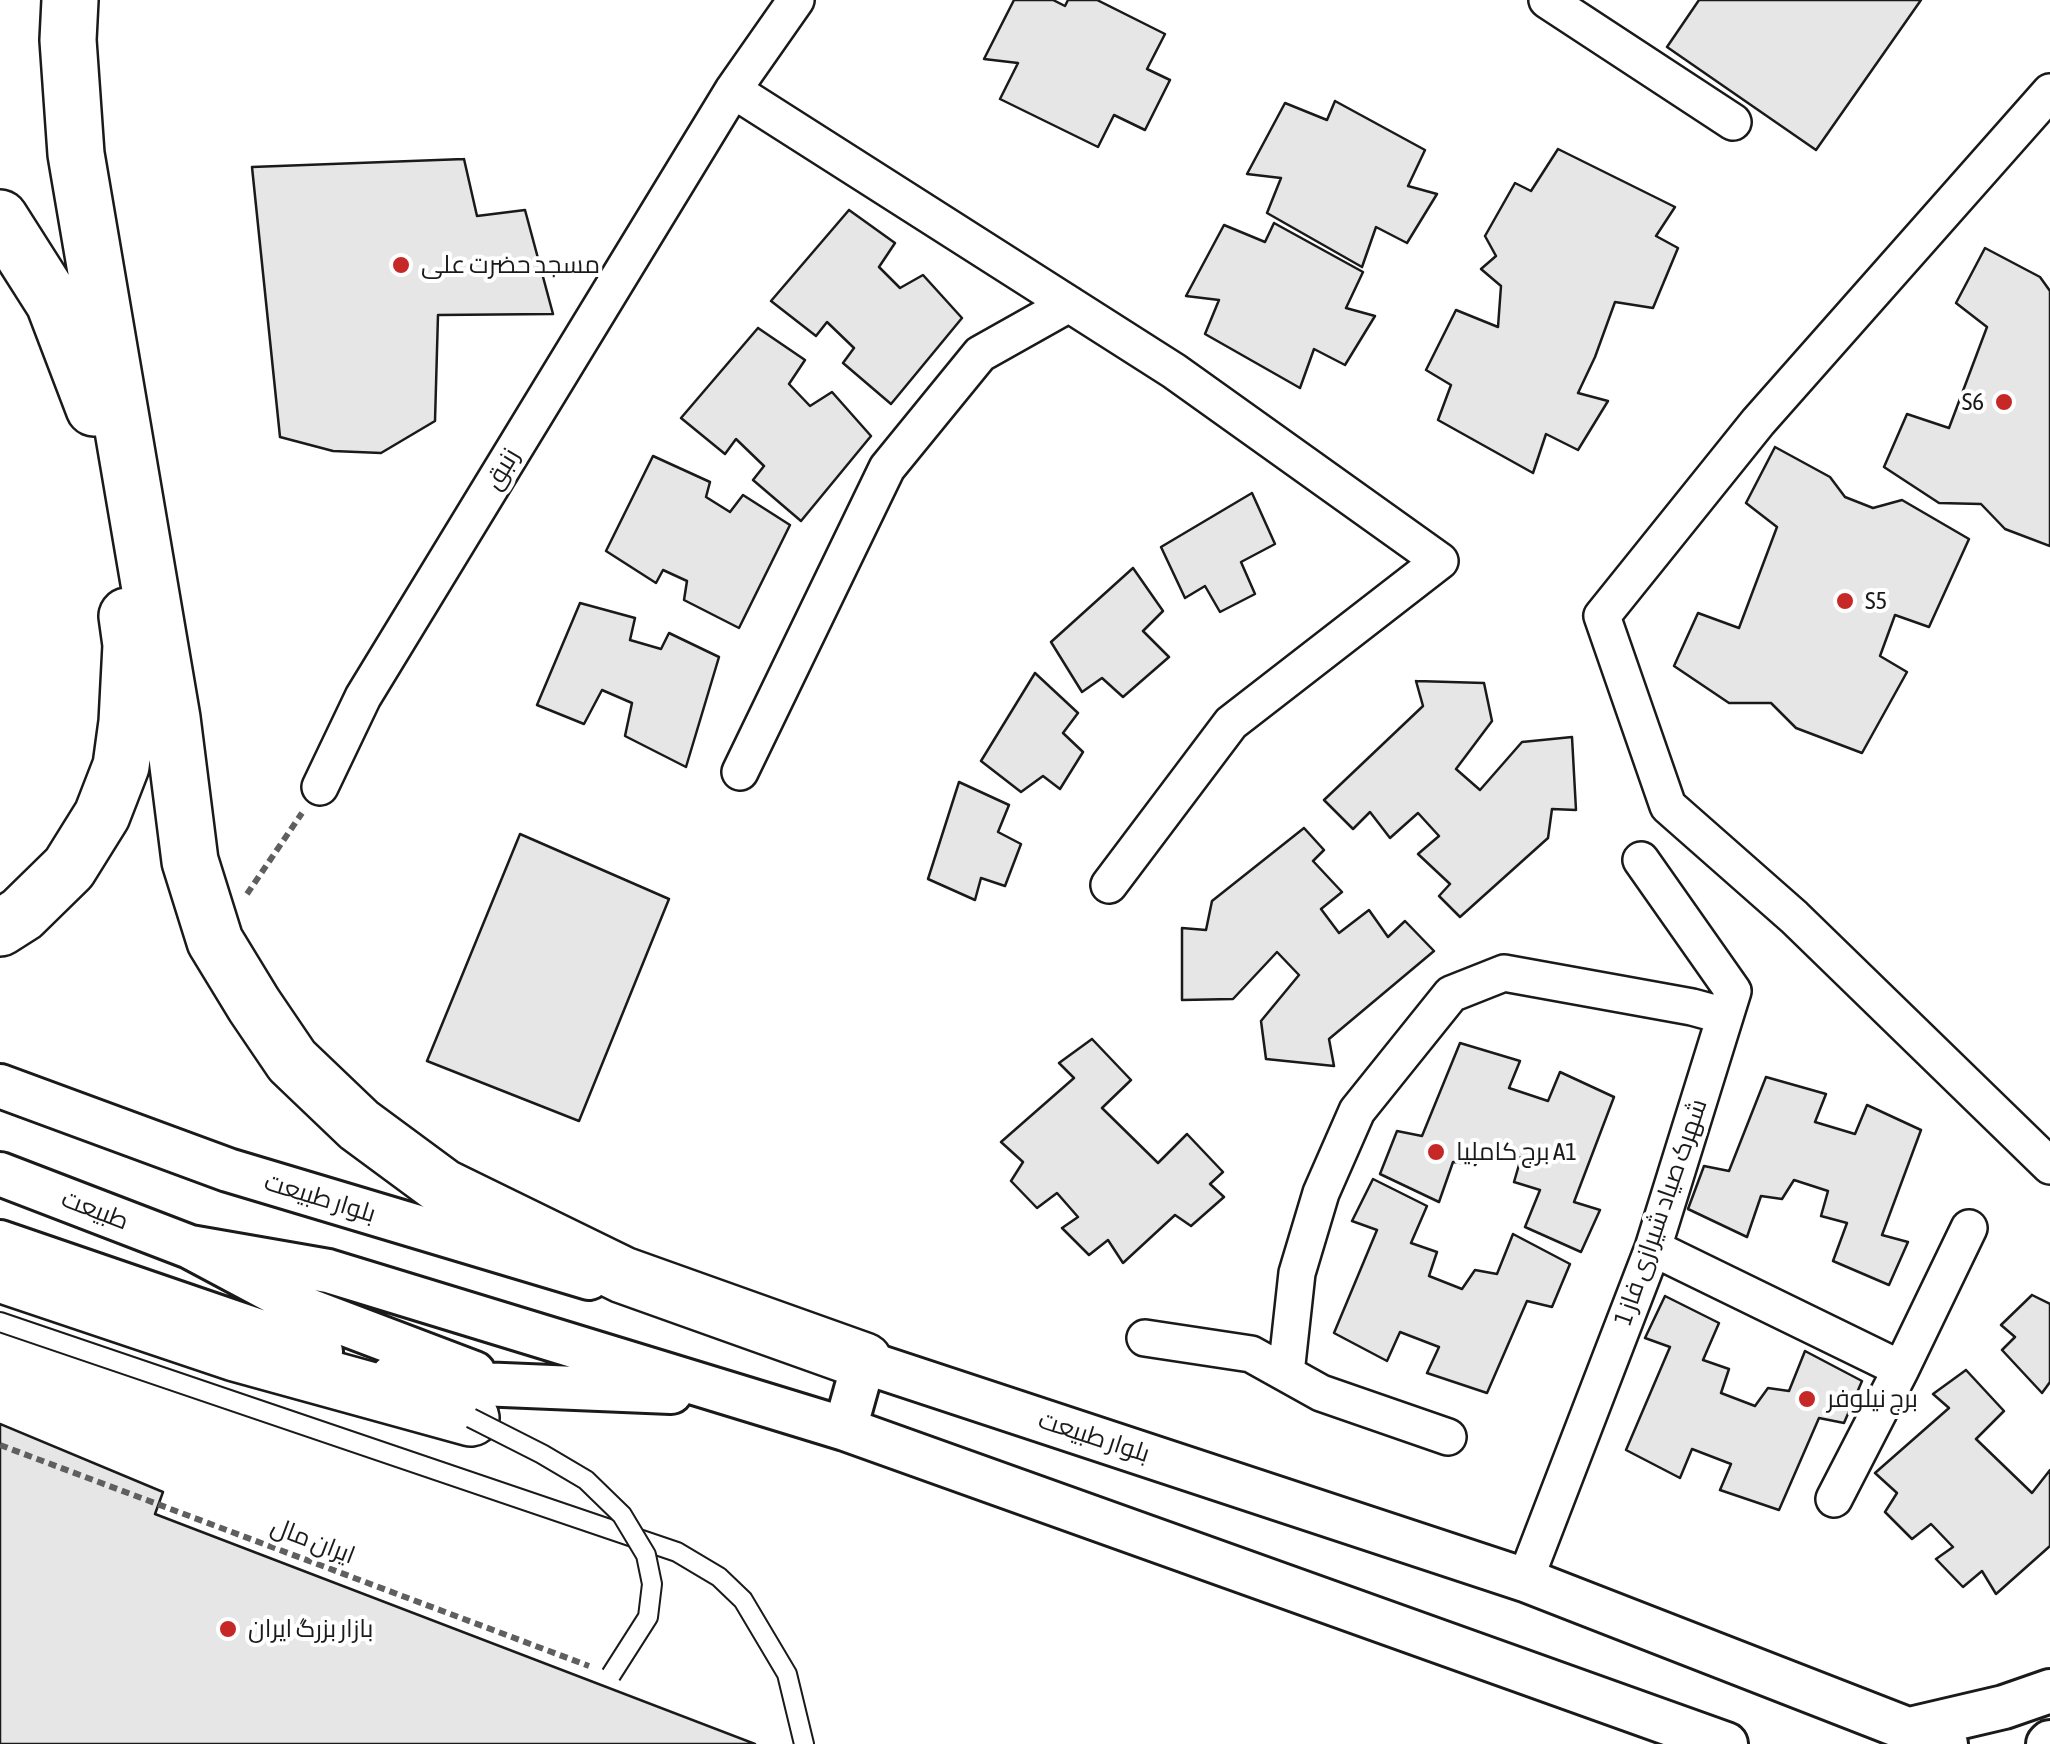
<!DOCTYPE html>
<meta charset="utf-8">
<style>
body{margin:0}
canvas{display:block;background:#fff}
</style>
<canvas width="2050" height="1744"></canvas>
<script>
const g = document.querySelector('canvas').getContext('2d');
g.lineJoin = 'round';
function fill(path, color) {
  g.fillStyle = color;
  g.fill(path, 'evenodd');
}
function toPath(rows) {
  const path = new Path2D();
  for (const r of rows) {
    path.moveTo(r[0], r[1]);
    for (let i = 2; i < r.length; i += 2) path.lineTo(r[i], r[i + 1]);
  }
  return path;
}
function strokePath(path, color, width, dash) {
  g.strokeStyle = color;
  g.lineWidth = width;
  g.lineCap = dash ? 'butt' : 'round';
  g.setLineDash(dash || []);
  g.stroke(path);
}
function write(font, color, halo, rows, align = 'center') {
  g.font = font + ' "Asap Condensed",Cairo,sans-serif';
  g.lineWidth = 8;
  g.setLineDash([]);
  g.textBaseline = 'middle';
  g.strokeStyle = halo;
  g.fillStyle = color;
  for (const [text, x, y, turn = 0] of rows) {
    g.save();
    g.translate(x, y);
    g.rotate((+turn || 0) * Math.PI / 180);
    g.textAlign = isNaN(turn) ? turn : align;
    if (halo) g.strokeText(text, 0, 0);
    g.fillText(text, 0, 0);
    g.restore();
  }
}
const building = toPath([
 [1014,0,1053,0,1065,6,1068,0,1097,0,1165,34,1147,69,1170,80,1145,130,1114,115,1098,147,1000,99,1018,63,984,59,1014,0],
 [1699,0,1921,0,1816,150,1667,47,1699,0],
 [1335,101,1425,150,1408,186,1437,194,1407,243,1376,227,1362,267,1267,213,1281,178,1247,174,1285,103,1327,120,1335,101],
 [1558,149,1675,207,1656,236,1678,248,1653,308,1615,302,1595,357,1578,393,1608,401,1578,450,1546,434,1533,473,1438,420,1451,385,1426,370,1456,310,1498,327,1501,286,1481,269,1496,256,1485,236,1515,183,1531,191,1558,149],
 [464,159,477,216,525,210,553,314,438,315,435,421,381,453,333,451,280,437,252,167,464,159],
 [849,210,895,243,879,267,900,288,923,275,962,318,891,404,843,363,854,348,827,322,816,336,771,301,849,210],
 [1274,223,1363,272,1346,308,1375,316,1345,365,1314,349,1300,388,1205,334,1219,300,1186,296,1224,225,1265,242,1274,223],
 [1985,248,2040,277,2050,291,2050,546,2005,529,1981,504,1939,503,1884,467,1907,414,1949,428,1987,327,1956,303,1985,248],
 [758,328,805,360,789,384,810,406,832,392,871,436,801,521,753,480,764,466,736,439,725,454,681,418,758,328],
 [1775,447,1830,477,1845,497,1873,508,1902,500,1969,539,1929,627,1895,615,1880,656,1907,672,1862,753,1796,728,1771,703,1729,703,1674,666,1698,613,1739,628,1777,527,1746,503,1775,447],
 [653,456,710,482,706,497,730,512,743,495,790,525,739,628,684,600,687,581,663,570,656,583,606,551,653,456],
 [1252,493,1275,544,1241,562,1255,594,1220,612,1205,586,1185,598,1161,547,1252,493],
 [1133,568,1163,611,1143,631,1169,657,1123,697,1102,678,1082,692,1051,642,1133,568],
 [580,603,635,618,630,640,661,649,669,633,719,657,686,767,625,736,632,703,602,690,584,724,537,705,580,603],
 [1035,673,1078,713,1063,733,1083,752,1060,789,1043,776,1021,792,981,761,1035,673],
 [1416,681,1484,683,1492,721,1456,769,1480,790,1522,742,1572,737,1576,810,1552,809,1548,838,1460,917,1439,896,1450,884,1418,854,1439,836,1418,813,1390,838,1370,812,1353,829,1324,800,1423,706,1416,681],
 [959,782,1009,805,998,832,1021,844,1005,886,981,878,975,900,928,879,959,782],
 [1304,828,1324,850,1313,861,1342,892,1321,909,1339,933,1369,910,1388,937,1405,921,1434,951,1329,1039,1334,1066,1266,1059,1261,1021,1299,975,1277,952,1233,999,1182,1000,1182,928,1206,930,1212,901,1304,828],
 [520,834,669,899,579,1121,427,1061,520,834],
 [1092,1039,1131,1080,1102,1108,1158,1163,1187,1134,1223,1172,1210,1184,1224,1197,1191,1226,1175,1215,1123,1263,1108,1240,1089,1255,1062,1228,1078,1217,1057,1193,1037,1208,1011,1181,1023,1162,1001,1142,1074,1078,1059,1063,1092,1039],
 [1460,1043,1520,1061,1509,1088,1548,1101,1560,1072,1614,1097,1574,1202,1600,1210,1581,1252,1525,1227,1540,1190,1514,1182,1521,1158,1487,1146,1475,1165,1453,1162,1439,1202,1380,1174,1397,1131,1422,1136,1460,1043],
 [1766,1077,1826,1094,1815,1122,1855,1134,1867,1105,1921,1130,1882,1235,1908,1242,1889,1285,1833,1261,1847,1223,1821,1216,1828,1191,1794,1180,1782,1199,1761,1196,1747,1237,1688,1209,1704,1166,1729,1171,1766,1077],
 [1373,1179,1427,1206,1411,1243,1437,1252,1429,1276,1462,1289,1475,1270,1497,1274,1513,1234,1570,1264,1552,1307,1527,1301,1487,1393,1427,1373,1439,1347,1400,1332,1387,1361,1334,1333,1377,1230,1352,1221,1373,1179],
 [2032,1295,2050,1304,2050,1382,2042,1393,2002,1350,2015,1337,2001,1325,2032,1295],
 [1665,1296,1719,1323,1703,1360,1729,1369,1721,1393,1755,1406,1768,1388,1789,1391,1805,1351,1862,1381,1844,1423,1819,1418,1779,1510,1720,1490,1731,1464,1692,1449,1680,1478,1626,1450,1670,1347,1645,1338,1665,1296],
 [1966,1370,2004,1411,1976,1439,2032,1493,2050,1470,2050,1546,1996,1594,1982,1571,1963,1587,1936,1559,1953,1547,1931,1524,1912,1539,1885,1512,1897,1493,1875,1473,1949,1408,1933,1394,1966,1370],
 [0,1424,163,1492,155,1514,755,1744,0,1744,0,1424]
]);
fill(building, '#e6e6e6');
strokePath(building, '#1a1a1a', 2.5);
const service = toPath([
 [0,1322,677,1552,719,1577,743,1600,787,1674,804,1744]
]);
const minor = toPath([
 [1547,0,1733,122],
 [733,90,1174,371,1440,561,1231,723,1109,885],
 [2050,92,1758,422,1602,616,1668,806,1794,917,2050,1166],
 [740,772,887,468,980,354,1069,304],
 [320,787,363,697,733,90,796,0],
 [1653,1248,1901,1369],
 [1145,1338,1251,1354,1321,1393,1448,1437],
 [1286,1373,1297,1273,1321,1193,1357,1111,1451,994,1504,973,1692,1007,1725,1016],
 [1834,1499,1901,1369,1969,1228],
 [1525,1580,1653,1248,1733,991,1641,860]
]);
const tertiary = toPath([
 [0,1086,228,1170,589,1278],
 [0,1174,190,1247,308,1310,474,1373],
 [0,1242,321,1352],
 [190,1247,328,1271,845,1429,1726,1744],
 [834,1352,1525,1580,1946,1744],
 [393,1376,408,1381,671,1392],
 [845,1429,864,1361],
 [1910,1729,2004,1707,2050,1691],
 [2048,1744,2050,1742]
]);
const trunk = toPath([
 [70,0,68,40,76,154,172,718,190,861,215,941,254,1005,292,1061,359,1125,443,1187,623,1275,864,1361],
 [0,218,54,303,94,408],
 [0,928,22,914,69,868,102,815,121,766,127,722,131,645,127,616],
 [0,1274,235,1353,471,1418]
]);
strokePath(service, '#1a1a1a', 22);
strokePath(minor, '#1a1a1a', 40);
strokePath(tertiary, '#1a1a1a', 48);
strokePath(trunk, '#1a1a1a', 60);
strokePath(toPath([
 [247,894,302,813],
 [0,1445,589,1666]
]), '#5f5f5f', 6, [8, 5]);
strokePath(service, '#fff', 18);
strokePath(minor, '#fff', 35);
strokePath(tertiary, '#fff', 42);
strokePath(trunk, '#fff', 55);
const serviceBridge = toPath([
 [471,1418,542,1454,586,1480,622,1515,646,1555,652,1584,648,1617,611,1675]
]);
strokePath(serviceBridge, '#1a1a1a', 22, []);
strokePath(serviceBridge, '#fff', 18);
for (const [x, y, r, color] of [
 [401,265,10,"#c62828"],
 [2004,402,10,"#c62828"],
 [1845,601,10,"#c62828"],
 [1436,1152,10,"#c62828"],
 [1807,1399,10,"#c62828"],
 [228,1629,10,"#c62828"]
]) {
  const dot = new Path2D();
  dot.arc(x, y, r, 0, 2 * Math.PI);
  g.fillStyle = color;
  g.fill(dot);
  strokePath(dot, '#fff', 4);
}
write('25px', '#1a1a1a', '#fff', [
 ["مسجد حضرت علی",421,265],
 ["S6",1984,402,"right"],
 ["S5",1865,601],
 ["برج کاملیا A1",1456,1152],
 ["برج نیلوفر",1827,1399],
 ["بازار بزرگ ایران",248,1629]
], 'left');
write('25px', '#1a1a1a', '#fff', [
 ["زنبق",502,469,-59],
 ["بلوار طبیعت",320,1198,17],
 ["طبیعت",95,1210,21],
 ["شهرک صیاد شیرازی فاز 1",1661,1212,-71],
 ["بلوار طبیعت",1094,1437,18],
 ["ایران مال",313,1541,21]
]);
</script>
